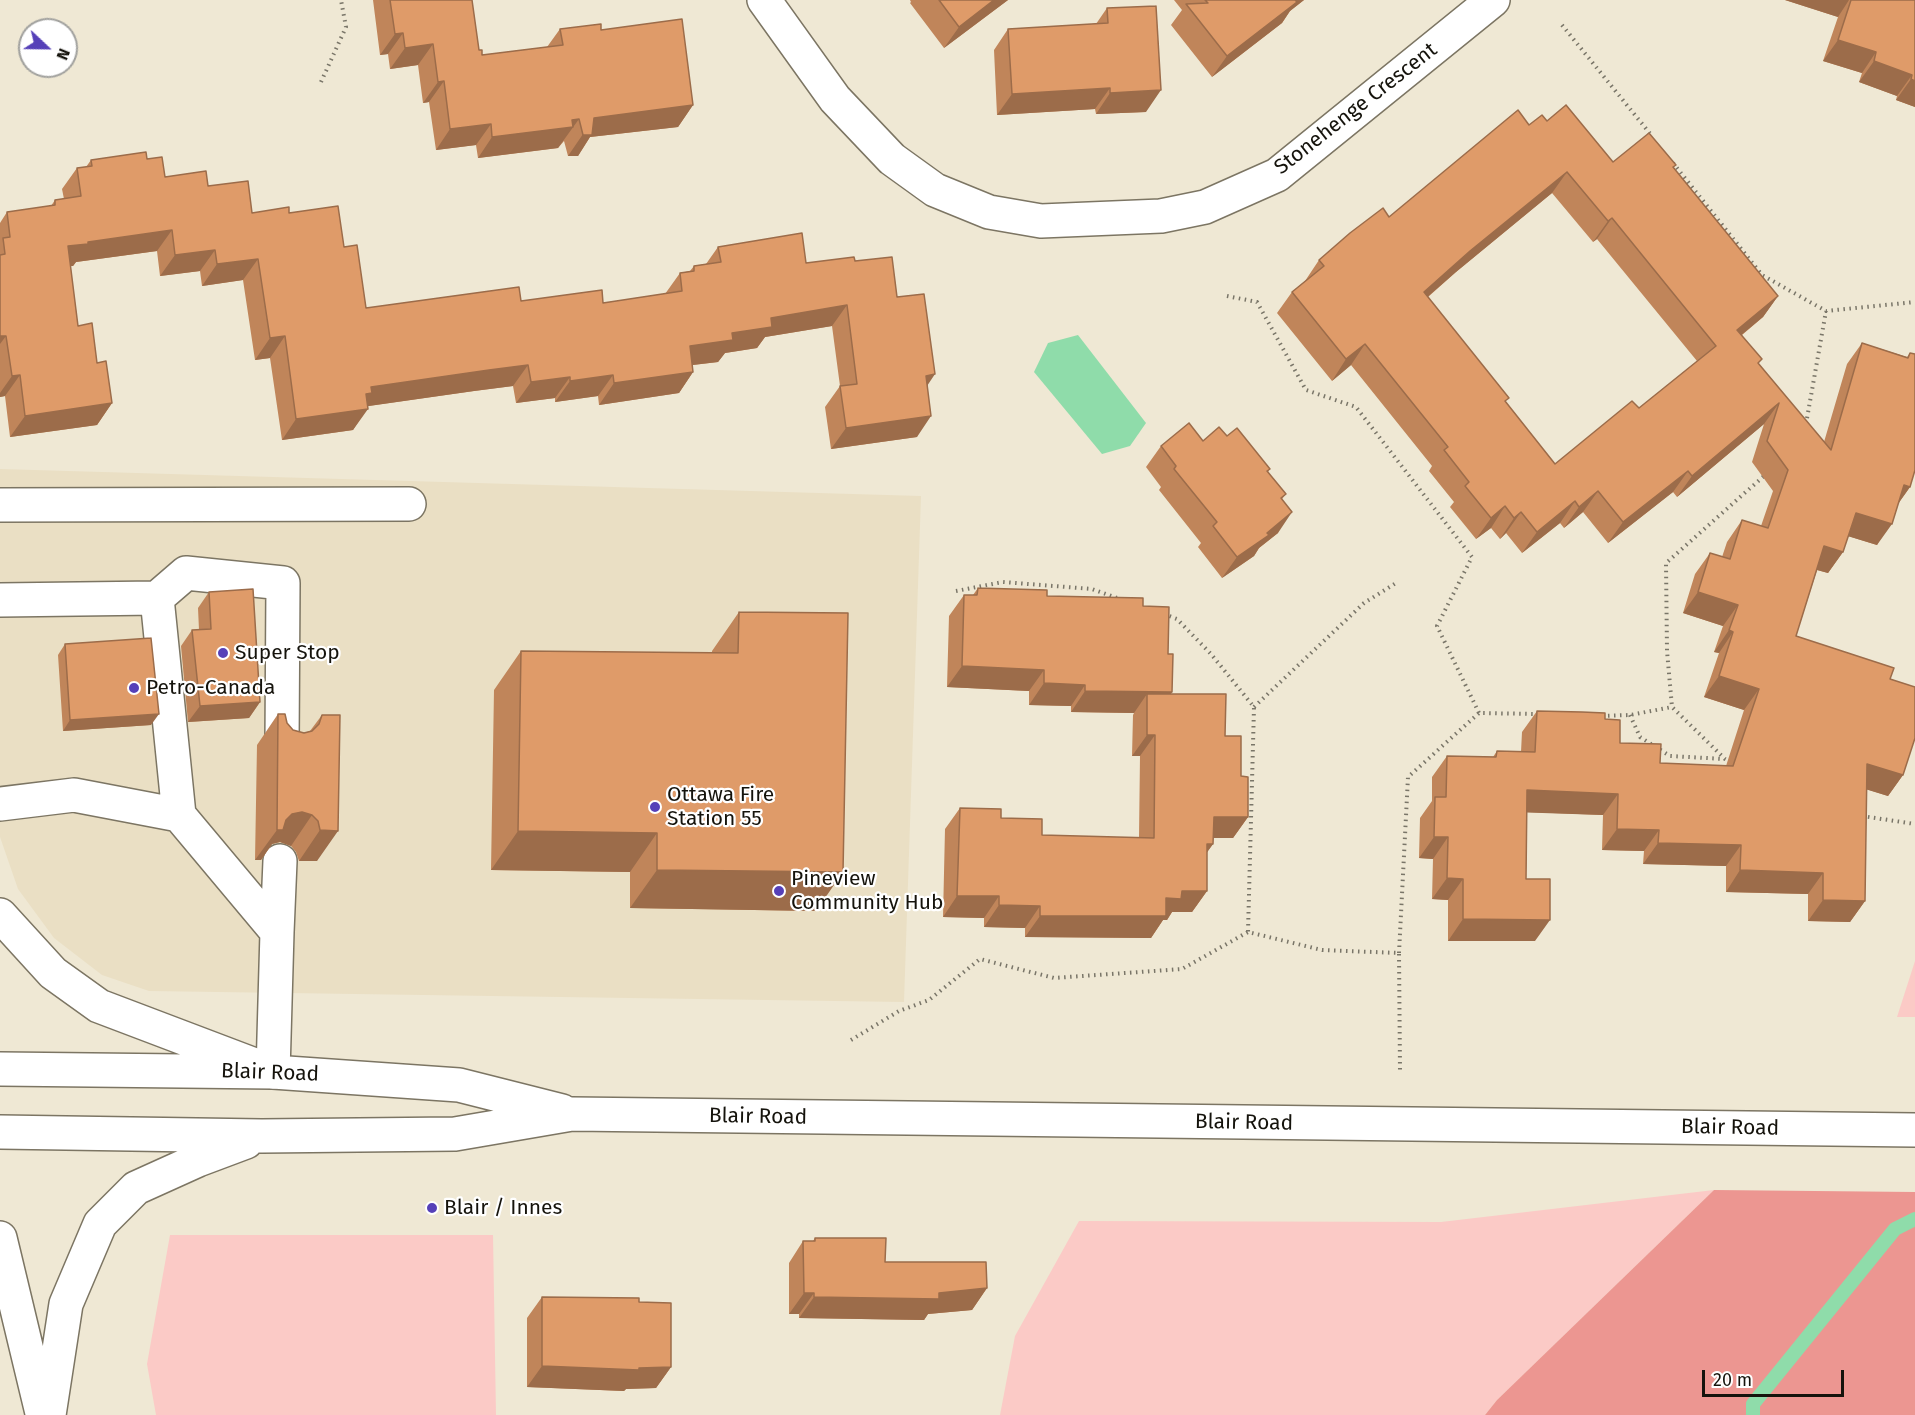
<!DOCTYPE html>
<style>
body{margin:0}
#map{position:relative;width:1915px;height:1415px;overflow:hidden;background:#efe8d4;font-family:"Fira Sans",sans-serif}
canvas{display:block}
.north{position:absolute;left:18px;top:18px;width:60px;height:60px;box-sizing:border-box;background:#fff;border:2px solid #a1a19e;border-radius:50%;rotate:112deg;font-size:16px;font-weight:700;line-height:24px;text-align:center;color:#15130c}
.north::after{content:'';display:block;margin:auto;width:21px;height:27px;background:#5540b8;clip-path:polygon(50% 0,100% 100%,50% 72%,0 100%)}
.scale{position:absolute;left:1702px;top:1370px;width:142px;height:27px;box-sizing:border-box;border:3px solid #15130c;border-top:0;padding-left:8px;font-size:18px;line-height:21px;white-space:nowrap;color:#15130c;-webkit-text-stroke:4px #fff;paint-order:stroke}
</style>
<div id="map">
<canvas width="1915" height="1415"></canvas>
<div class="north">N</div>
<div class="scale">20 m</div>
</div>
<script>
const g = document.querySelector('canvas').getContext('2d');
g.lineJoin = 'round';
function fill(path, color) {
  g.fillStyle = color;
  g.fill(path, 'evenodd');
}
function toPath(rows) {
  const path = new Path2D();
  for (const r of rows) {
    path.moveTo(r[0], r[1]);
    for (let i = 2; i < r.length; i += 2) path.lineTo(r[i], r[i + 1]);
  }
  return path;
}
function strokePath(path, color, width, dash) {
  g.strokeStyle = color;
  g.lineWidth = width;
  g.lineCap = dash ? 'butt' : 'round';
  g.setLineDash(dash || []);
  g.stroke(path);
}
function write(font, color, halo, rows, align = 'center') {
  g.font = font + ' "Fira Sans",sans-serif';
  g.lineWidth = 4.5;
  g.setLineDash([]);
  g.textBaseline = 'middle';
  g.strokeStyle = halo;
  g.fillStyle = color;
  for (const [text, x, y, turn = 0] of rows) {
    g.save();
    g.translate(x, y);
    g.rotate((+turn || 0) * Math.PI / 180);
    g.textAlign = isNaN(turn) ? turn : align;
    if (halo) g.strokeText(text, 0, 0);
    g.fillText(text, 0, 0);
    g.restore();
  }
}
fill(toPath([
 [0,469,921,496,904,1002,149,991,102,975,54,938,18,889,0,837]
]), '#eadfc4');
fill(toPath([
 [1915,961,1915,1017,1897,1017],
 [1714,1190,1497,1400,1485,1415,1000,1415,1015,1336,1079,1221,1441,1222],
 [170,1235,493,1235,496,1415,156,1415,147,1364]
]), '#fbcac6');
fill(toPath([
 [1714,1190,1915,1192,1915,1415,1485,1415,1497,1400]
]), '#ec9691');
fill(toPath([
 [1078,335,1146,423,1130,446,1102,454,1034,372,1048,343]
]), '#8fdcaa');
strokePath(toPath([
 [1753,1415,1753,1404,1895,1229,1915,1219]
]), '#8fdcaa', 14);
const minor = toPath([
 [764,0,835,99,892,159,935,190,989,212,1041,221,1161,216,1205,207,1277,175,1493,0],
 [0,505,409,504],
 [157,598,186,573,283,583,282,745],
 [0,600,157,598,179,815],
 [0,804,74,795,179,815,277,932,273,1072],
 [277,932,280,861]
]);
const major = toPath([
 [0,915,53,973,99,1006,252,1064],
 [0,1069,273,1072,459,1085,562,1111],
 [0,1132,262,1136,455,1134,572,1114,1915,1130],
 [0,1238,42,1413],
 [49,1415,66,1304,100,1224,136,1188,198,1160,246,1142]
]);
strokePath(minor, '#7c7563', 36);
strokePath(major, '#7c7563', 36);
strokePath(toPath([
 [1562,25,1652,136],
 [321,82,346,27,341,0],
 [1673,163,1762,275,1826,311,1915,302],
 [1227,296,1257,302,1306,390,1356,407,1472,557,1437,626,1479,713],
 [1806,424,1826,311],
 [956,591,1003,582,1092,589,1120,599],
 [1164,614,1177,619,1211,654,1254,707,1248,932],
 [1254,707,1364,603,1396,583],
 [1630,715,1640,737,1670,756,1724,759],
 [1602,716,1630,715,1672,707],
 [1731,762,1725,759,1672,707,1667,651,1666,563,1765,475],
 [1862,816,1915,824],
 [1399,953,1408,777,1479,713,1537,714],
 [851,1040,899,1011,929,1000,980,959,1054,978,1182,969,1248,932,1322,950,1399,953,1400,1070]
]), '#797568', 4, [1.5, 4.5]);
strokePath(minor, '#fff', 33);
strokePath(major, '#fff', 33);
fill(toPath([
 [373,0,472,0,479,50,482,55,547,47,560,29,601,30,693,105,678,127,590,137,578,156,568,156,564,141,558,148,478,158,476,145,436,150,429,102,423,103,418,65,390,69,388,54,380,55],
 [910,0,1008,0,944,48,910,3,911,2],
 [1174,0,1304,0,1290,11,1282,23,1212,77,1171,25,1182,10],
 [1785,0,1915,0,1915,107,1896,100,1897,96,1859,82,1862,73,1823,61,1838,17],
 [1107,8,1146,112,1096,114,1095,109,997,115,994,50,1008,29,1096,24],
 [1547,121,1613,162,1676,165,1673,168,1778,296,1763,317,1742,335,1759,364,1824,442,1847,364,1862,343,1907,357,1910,353,1910,487,1898,504,1877,545,1848,536,1843,552,1828,573,1817,570,1796,636,1890,679,1903,775,1888,796,1866,789,1865,901,1850,922,1808,921,1808,894,1726,892,1726,866,1643,864,1644,851,1602,850,1603,815,1527,812,1526,879,1535,941,1448,941,1448,900,1432,899,1433,859,1419,858,1420,818,1432,801,1432,777,1447,756,1493,757,1497,751,1521,752,1522,732,1537,711,1605,719,1620,743,1660,763,1726,766,1744,710,1704,697,1719,653,1714,652,1723,626,1683,613,1695,574,1710,553,1722,557,1727,542,1742,520,1761,526,1773,491,1752,462,1764,424,1677,497,1673,492,1608,543,1583,512,1564,528,1560,523,1522,553,1506,533,1500,539,1491,528,1476,539,1450,507,1454,502,1429,471,1432,466,1351,365,1332,381,1277,313,1292,292,1305,281,1319,260,1389,217,1529,125],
 [1552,193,1593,242,1597,239,1697,361,1639,408,1555,464,1506,402,1428,297,1456,272],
 [147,159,165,177,208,186,252,213,289,213,344,247,366,308,521,301,603,303,665,294,680,273,690,271,694,266,706,264,718,247,806,263,855,261,897,297,928,385,917,437,831,449,825,407,840,386,832,326,765,337,757,348,725,353,718,362,693,365,693,372,679,393,599,405,598,396,555,402,555,398,516,403,513,386,474,391,368,406,353,430,282,440,270,358,255,360,243,280,202,286,200,271,160,276,157,251,76,262,73,266,70,266,78,326,97,363,112,403,97,425,10,437,5,396,0,397,0,223,7,212,51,206,55,200,64,199,62,189,77,168,86,167,91,160],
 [1227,436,1270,469,1268,472,1286,494,1282,499,1278,533,1259,548,1254,556,1222,578,1198,547,1201,543,1159,490,1161,487,1146,467,1161,446,1203,441],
 [978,588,1047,596,1143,606,1168,654,1172,692,1171,694,1225,736,1241,776,1248,817,1233,838,1213,838,1213,844,1207,852,1207,891,1192,912,1172,912,1167,920,1163,920,1151,938,1025,937,1025,928,984,927,984,918,943,917,945,829,960,808,1001,818,1042,835,1139,838,1140,756,1132,756,1133,715,1134,713,1071,712,1071,706,1029,705,1029,691,947,687,949,616,964,595,973,595],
 [209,592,260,702,249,718,188,722,181,646,192,630,199,630,198,608],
 [739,612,816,911,630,908,630,872,491,870,494,690,521,651,712,653,712,651],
 [65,644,151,725,63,731,58,655],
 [278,714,293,730,304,733,310,731,322,715,340,715,317,861,299,861,296,852,291,846,280,842,272,844,261,860,255,860,257,745],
 [815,1238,885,1262,987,1288,972,1310,928,1314,924,1320,799,1318,799,1314,789,1314,789,1263,803,1241,813,1241],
 [542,1297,639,1302,671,1367,656,1388,626,1389,624,1391,527,1387,527,1318]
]), '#c0855a');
fill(toPath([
 [994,0,1008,0,944,48,959,27],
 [1293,0,1304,0,1290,11,1282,23,1212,77,1227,56],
 [1785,0,1849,0,1838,17],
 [403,33,388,54,380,55,395,34],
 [1838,40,1876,52,1862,73,1823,61],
 [433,44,418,65,390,69,405,48],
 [1874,61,1912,75,1897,96,1859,82],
 [1911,79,1915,81,1915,107,1896,100],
 [444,81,429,102,423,103,438,82],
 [1110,88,1095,109,997,115,1012,94],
 [1161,90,1146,112,1096,114,1110,93],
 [693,105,678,127,590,137,578,156,568,156,594,118],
 [579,119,558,148,478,158,492,137],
 [491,124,476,145,436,150,450,129],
 [1567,172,1552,193,1456,272,1409,313,1424,292,1470,251],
 [1612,218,1597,239,1593,242,1608,221],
 [172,230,157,251,76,262,73,266,53,267,68,246,88,242],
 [215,250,200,271,160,276,175,255],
 [258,259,243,280,202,286,217,264],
 [1778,296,1763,317,1722,351,1737,330],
 [847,305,832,326,765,337,757,348,725,353,718,362,675,367,690,346,771,318],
 [0,336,6,336,0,344],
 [285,336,270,358,255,360,270,338],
 [1365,344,1351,365,1332,381,1346,359],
 [528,365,513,386,474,391,362,407,368,409,353,430,282,440,296,419,371,387,489,370],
 [693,372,679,393,599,405,614,383],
 [935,374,921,395,926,376],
 [20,375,5,396,0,397,0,393,12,376],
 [613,375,598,396,555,402,570,381],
 [570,377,555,398,516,403,531,382],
 [112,403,97,425,10,437,25,416],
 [1779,403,1764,424,1677,497,1692,476],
 [931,416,917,437,831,449,846,428],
 [1688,471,1673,492,1608,543,1623,522],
 [1904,485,1910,487,1895,508],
 [1598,491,1583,512,1564,528,1579,507],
 [1575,501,1560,523,1522,553,1537,532],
 [1505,506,1491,528,1476,539,1491,518],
 [1292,512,1278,533,1259,548,1254,556,1222,578,1237,557],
 [1521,512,1506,533,1500,539,1514,518],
 [1856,513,1892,524,1877,545,1841,534],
 [1824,546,1843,552,1828,573,1810,568],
 [1698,592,1738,605,1723,626,1683,613],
 [1729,630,1733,632,1719,653,1714,652],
 [962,666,1044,670,1029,691,947,687],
 [1719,676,1759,689,1744,710,1704,697],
 [1044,683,1085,685,1071,706,1029,705],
 [1085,691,1172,692,1157,713,1147,694,1134,713,1071,712],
 [260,702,249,718,188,722,200,706],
 [159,714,151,725,63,731,70,720],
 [1147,735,1155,735,1140,756,1132,756],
 [1867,764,1903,775,1888,796,1852,785],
 [1527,790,1618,794,1603,815,1512,812],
 [302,812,312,815,291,846,280,842,272,844,261,860,255,860,277,830,292,814],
 [1214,817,1248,817,1233,838,1199,838],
 [1617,829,1659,830,1644,851,1602,850],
 [320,830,338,831,317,861,299,861],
 [518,831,657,833,630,872,491,870],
 [1434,837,1448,837,1433,859,1419,858],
 [1658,843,1741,845,1726,866,1643,864],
 [1207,844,1213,844,1198,865],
 [657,870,843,872,816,911,630,908],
 [1740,870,1823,873,1808,894,1726,892],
 [1447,878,1463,879,1448,900,1432,899],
 [1182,891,1207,891,1192,912,1172,912,1167,920,1163,920,1151,938,1025,937,1040,916,1166,898],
 [957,896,999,896,984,918,943,917],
 [1823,900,1865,901,1850,922,1808,921],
 [999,905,1040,906,1025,928,984,927],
 [1463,919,1550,920,1535,941,1448,941],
 [987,1288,972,1310,928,1314,924,1320,799,1318,814,1297,939,1293],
 [804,1293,814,1293,799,1314,789,1314],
 [542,1366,639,1368,671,1367,656,1388,626,1389,624,1391,527,1387]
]), '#9c6c4a');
const building = toPath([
 [390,0,472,0,479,50,482,50,482,55,563,45,560,29,601,24,601,30,682,19,693,105,594,118,592,135,583,135,579,119,572,120,573,127,492,137,491,124,450,129,444,81,438,82,433,44,405,48,403,33,395,34,390,0],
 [939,0,994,0,959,27,939,0],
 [1205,0,1295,0,1297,2,1227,56,1186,4,1208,3,1205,0],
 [1851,0,1915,0,1915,81,1911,79,1912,75,1874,61,1876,52,1838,40,1851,0],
 [1156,6,1161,90,1110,93,1110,88,1012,94,1008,29,1108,23,1107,8,1156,6],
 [1566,105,1613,162,1649,133,1676,165,1673,167,1778,296,1737,330,1762,359,1758,363,1831,450,1862,343,1908,358,1910,353,1915,354,1915,470,1910,487,1904,485,1892,524,1856,513,1843,552,1824,546,1796,636,1894,668,1890,679,1915,687,1915,738,1903,775,1867,764,1865,901,1823,900,1823,873,1740,870,1741,845,1658,843,1659,830,1617,829,1618,794,1527,790,1526,879,1550,879,1550,920,1463,919,1463,879,1447,878,1448,837,1434,837,1435,797,1446,797,1447,756,1496,757,1497,751,1535,752,1537,711,1582,712,1605,713,1605,719,1620,720,1620,743,1661,744,1660,763,1733,766,1759,689,1719,676,1733,632,1729,630,1738,605,1698,592,1710,553,1730,559,1742,520,1768,528,1788,470,1767,441,1779,403,1692,476,1688,471,1623,522,1598,491,1579,507,1575,501,1537,532,1521,512,1514,518,1505,506,1491,518,1465,486,1469,482,1444,450,1448,447,1365,344,1346,359,1292,292,1324,266,1319,260,1350,233,1383,208,1389,217,1518,110,1529,125,1542,115,1547,121,1566,105],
 [1567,172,1608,221,1612,218,1716,346,1639,408,1632,401,1555,464,1505,401,1509,398,1424,292,1470,251,1567,172],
 [146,152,147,159,162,157,165,177,206,171,208,186,248,181,252,213,289,207,289,213,338,206,344,247,357,245,366,308,519,287,521,301,602,290,603,303,682,291,680,273,694,271,694,266,721,262,718,247,802,233,806,263,854,257,855,261,892,257,897,297,924,294,935,374,926,376,931,416,846,428,840,386,857,384,847,305,771,318,772,327,732,333,733,340,690,346,693,372,614,383,613,375,570,381,570,377,531,382,528,365,489,370,371,387,372,393,366,394,368,409,296,419,285,336,270,338,258,259,217,264,215,250,175,255,172,230,88,242,88,244,68,246,78,326,92,323,97,363,106,361,112,403,25,416,20,375,12,376,6,336,0,336,0,255,5,254,3,238,10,237,7,212,55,205,55,200,81,196,77,168,92,166,91,160,146,152],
 [1189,423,1203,441,1219,427,1227,436,1237,428,1270,469,1267,471,1286,494,1281,498,1292,512,1267,533,1269,535,1237,557,1213,526,1217,522,1174,469,1176,466,1161,446,1189,423],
 [978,588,1047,590,1047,596,1143,598,1143,606,1169,607,1168,654,1173,654,1172,692,1085,691,1085,685,1044,683,1044,670,962,666,964,595,977,595,978,588],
 [253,589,260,702,200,706,192,630,211,629,209,592,253,589],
 [739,612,848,613,843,872,657,870,657,833,518,831,521,651,738,653,739,612],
 [151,638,159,714,70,720,65,644,151,638],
 [1147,694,1226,694,1225,736,1241,736,1241,776,1248,777,1248,817,1214,817,1213,844,1207,844,1207,891,1182,891,1181,899,1166,898,1166,916,1040,916,1040,906,999,905,999,896,957,896,960,808,1001,809,1001,818,1042,819,1042,835,1154,838,1155,735,1147,735,1147,694],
 [278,714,285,714,287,723,293,730,304,733,312,731,319,724,322,715,340,715,338,831,320,830,318,821,312,815,302,812,292,814,286,820,283,830,277,830,278,714],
 [815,1238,886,1238,885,1262,986,1262,987,1288,939,1293,939,1299,814,1297,814,1293,804,1293,803,1241,815,1241,815,1238],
 [542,1297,639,1298,639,1302,671,1303,671,1367,639,1368,639,1370,542,1366,542,1297]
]);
fill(building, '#df9b69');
strokePath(building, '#9c6c4a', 1.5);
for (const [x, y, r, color] of [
 [223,653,6,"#5540b8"],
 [134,688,6,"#5540b8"],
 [655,807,6,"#5540b8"],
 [779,891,6,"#5540b8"],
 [432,1208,6,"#5540b8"]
]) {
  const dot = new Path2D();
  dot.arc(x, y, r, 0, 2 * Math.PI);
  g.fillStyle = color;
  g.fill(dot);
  strokePath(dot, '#fff', 2);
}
write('21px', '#15130c', '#fff', [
 ["Stonehenge Crescent",1356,109,-38],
 ["Blair Road",270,1073,2],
 ["Blair Road",758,1117,1],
 ["Blair Road",1244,1123,1],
 ["Blair Road",1730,1128,1]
]);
write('21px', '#15130c', '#fff', [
 ["Super Stop",235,653],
 ["Petro-Canada",146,688],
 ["Ottawa Fire",667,795],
 ["Station 55",667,819],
 ["Pineview",791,879],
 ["Community Hub",791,903],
 ["Blair / Innes",444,1208]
], 'left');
</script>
